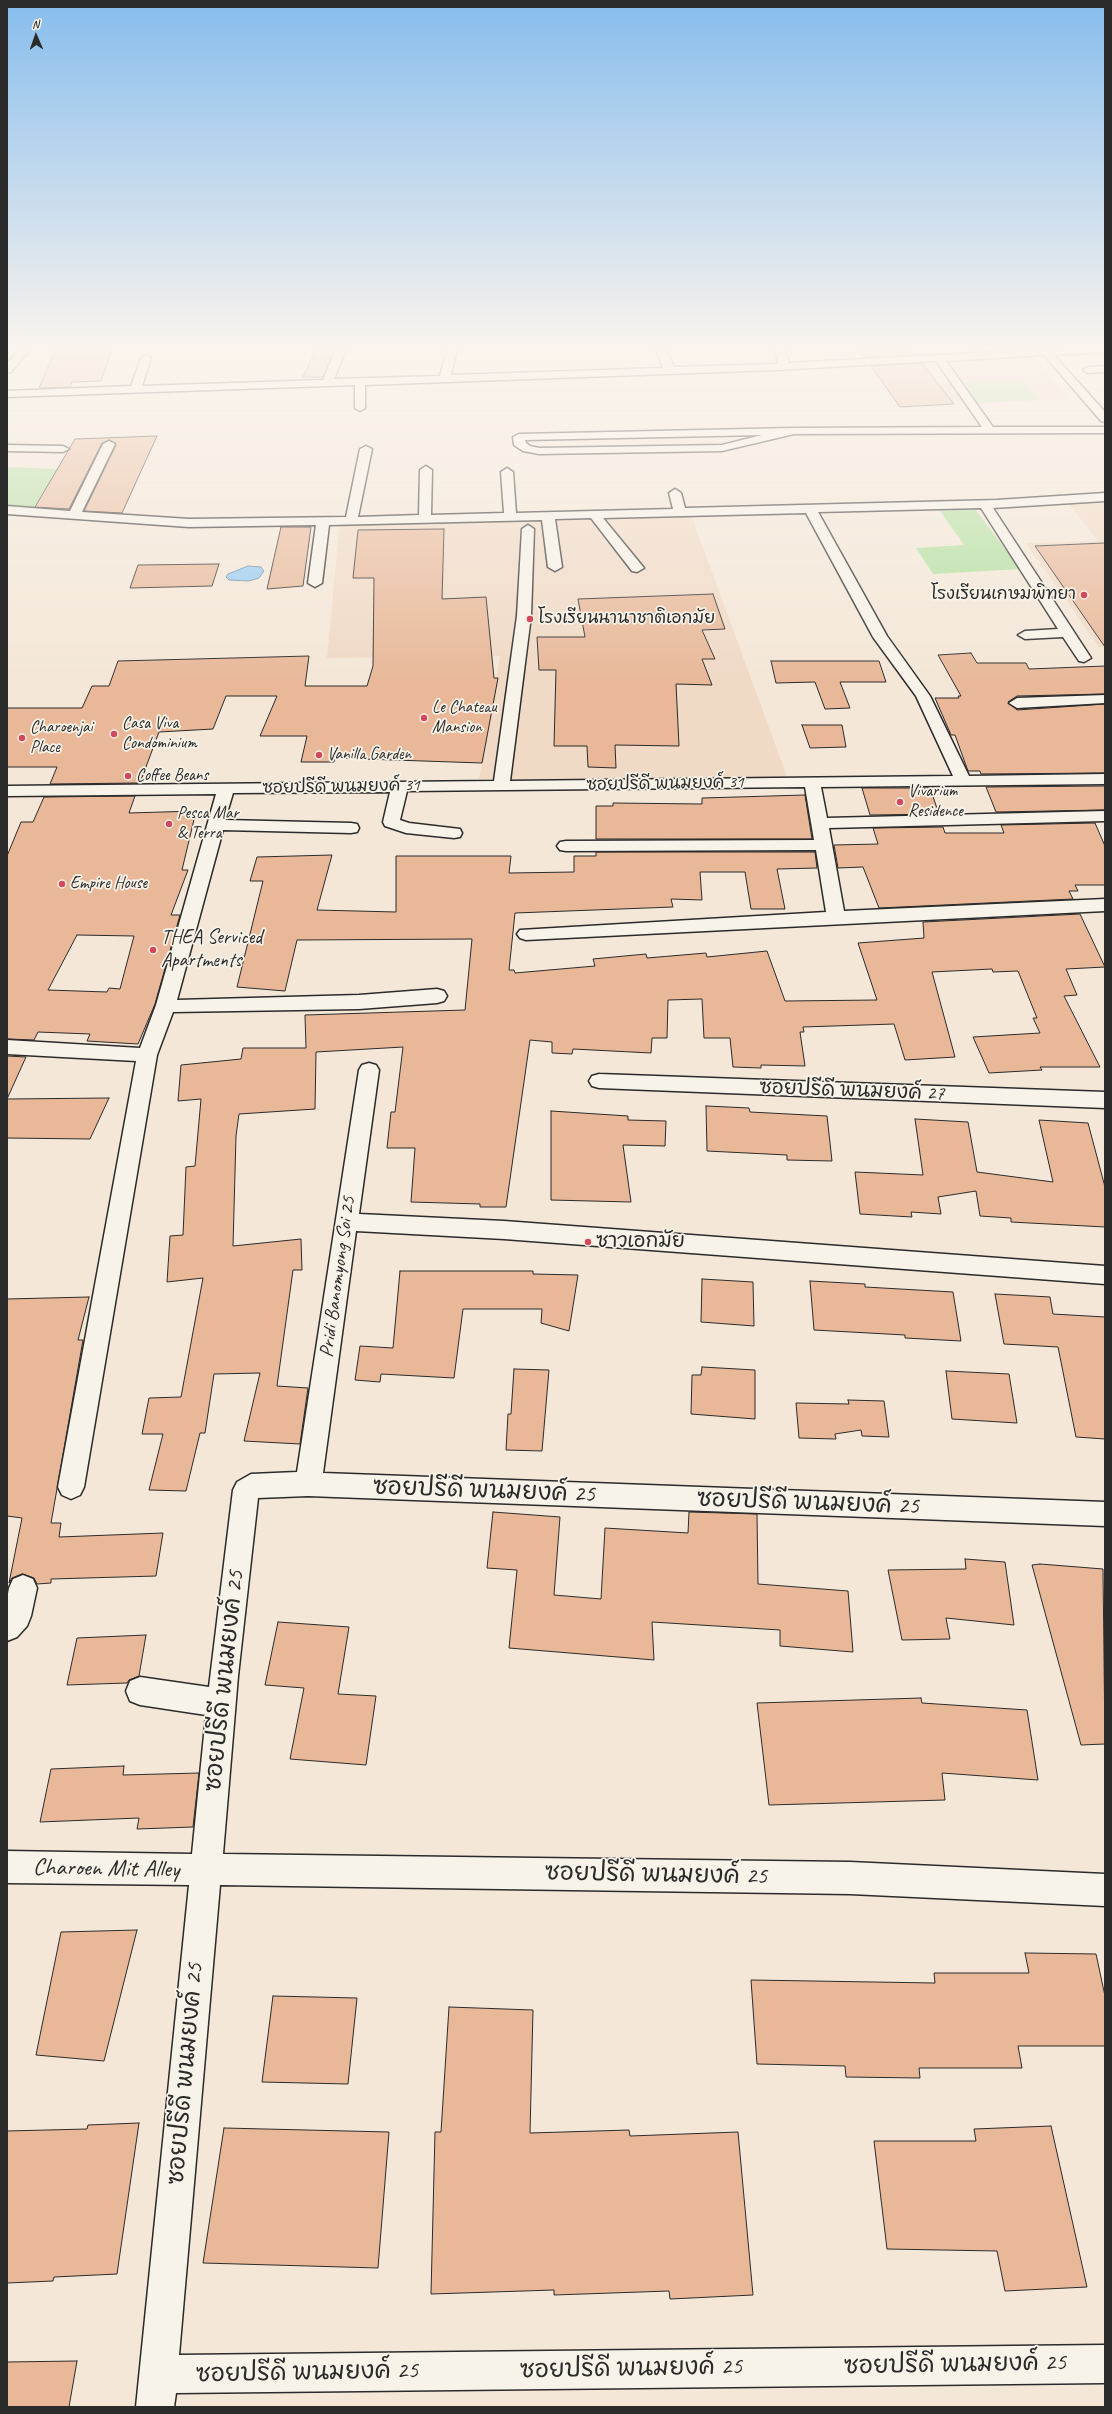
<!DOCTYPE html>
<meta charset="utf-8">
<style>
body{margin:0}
#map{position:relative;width:1112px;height:2414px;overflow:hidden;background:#f4e7d8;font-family:Caveat,sans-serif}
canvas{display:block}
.frame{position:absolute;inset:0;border:8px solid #2b2b2b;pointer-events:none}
.north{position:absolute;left:16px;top:16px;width:40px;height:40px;-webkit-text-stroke:3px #f7f3e8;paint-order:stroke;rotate:358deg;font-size:11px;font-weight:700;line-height:16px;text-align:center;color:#2b2b2b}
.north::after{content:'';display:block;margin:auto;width:14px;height:18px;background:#2b2b2b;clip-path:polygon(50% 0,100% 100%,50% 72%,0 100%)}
</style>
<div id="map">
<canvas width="1112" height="2414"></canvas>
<div class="frame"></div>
<div class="north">N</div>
</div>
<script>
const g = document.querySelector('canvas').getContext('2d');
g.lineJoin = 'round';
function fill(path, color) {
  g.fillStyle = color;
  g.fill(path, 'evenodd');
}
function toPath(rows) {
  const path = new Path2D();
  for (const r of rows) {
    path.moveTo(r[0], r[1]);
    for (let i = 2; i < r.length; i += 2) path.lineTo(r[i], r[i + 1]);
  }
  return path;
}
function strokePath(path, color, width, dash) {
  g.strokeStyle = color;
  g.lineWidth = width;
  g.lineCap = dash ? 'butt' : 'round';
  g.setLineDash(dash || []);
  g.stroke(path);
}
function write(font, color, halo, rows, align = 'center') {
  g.font = font + ' Caveat,"Playpen Sans Thai",sans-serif';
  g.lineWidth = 3.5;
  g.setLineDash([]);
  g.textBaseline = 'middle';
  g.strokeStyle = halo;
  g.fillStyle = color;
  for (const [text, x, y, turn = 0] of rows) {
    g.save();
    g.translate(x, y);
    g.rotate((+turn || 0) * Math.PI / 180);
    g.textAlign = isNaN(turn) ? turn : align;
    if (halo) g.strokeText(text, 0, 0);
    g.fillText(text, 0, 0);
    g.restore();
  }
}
fill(toPath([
 [1034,357,1071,399,896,407,880,385,961,383,945,360],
 [1105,501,1105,647,1099,647,1026,543,1098,541,1069,504],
 [690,512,789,782,478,786,500,656,327,658,340,521]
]), '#f0d9c5');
fill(toPath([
 [1021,380,1039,400,972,403,956,383],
 [7,467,58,469,54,476,85,476,84,479,51,479,33,510,7,510],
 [975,509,1020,569,933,574,916,548,964,545,940,511]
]), '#b0df9e');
const water = toPath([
 [248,566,261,567,264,571,259,578,249,581,229,580,226,577,228,574,248,566]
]);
fill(water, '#96cbf4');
strokePath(water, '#6b8ba4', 1);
const building = toPath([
 [57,345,114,345,101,381,72,382,70,387,39,388,57,345],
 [318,345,332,345,332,356,323,377,303,377,318,345],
 [855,345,907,345,915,355,864,357,855,345],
 [922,363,954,404,900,407,871,366,922,363],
 [157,436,122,513,84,511,116,445,110,440,102,443,69,509,35,507,75,439,157,436],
 [281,527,311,527,303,586,267,589,281,527],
 [444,529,442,599,486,597,494,678,498,678,482,763,335,758,334,762,301,762,307,736,260,736,277,696,226,696,213,729,159,732,140,783,50,784,57,767,7,767,7,708,82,708,92,686,109,686,118,661,309,656,305,686,367,686,373,666,374,578,353,578,358,530,444,529],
 [1105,543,1105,647,1035,546,1105,543],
 [219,564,212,586,130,588,138,565,219,564],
 [713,594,725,629,702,630,715,659,702,659,712,685,676,684,679,746,615,745,616,768,588,767,587,746,554,746,556,670,539,670,537,637,585,637,578,599,713,594],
 [971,653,977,663,1026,663,1029,669,1105,666,1105,694,1017,696,1008,702,1017,710,1105,704,1105,773,981,774,980,771,968,771,955,735,951,735,935,698,959,698,958,696,961,696,938,655,971,653],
 [771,661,879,661,886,682,840,682,850,708,825,709,815,682,776,683,771,661],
 [802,725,842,725,846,747,810,748,802,725],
 [1105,786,1105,810,996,812,986,787,1105,786],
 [862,788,930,788,939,814,870,815,862,788],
 [805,795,812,839,596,839,596,806,613,806,613,803,702,804,702,798,805,795],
 [135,796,129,813,196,811,182,870,188,870,171,915,180,915,155,1004,138,1044,87,1041,90,1034,38,1032,34,1040,7,1039,7,856,21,822,33,822,44,797,135,796],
 [77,935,134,936,120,989,109,988,107,992,48,990,77,935],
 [1095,823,1105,846,1105,885,1075,885,1078,891,1069,891,1073,899,879,908,863,867,838,868,834,845,878,844,873,828,943,827,945,833,1004,833,1001,825,1095,823],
 [596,852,815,852,817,868,777,869,785,909,751,909,745,872,700,872,702,900,671,899,673,907,515,913,509,970,514,970,515,973,595,966,593,959,646,954,647,958,706,953,707,957,767,951,785,1001,877,1000,858,943,924,938,923,922,1080,914,1105,967,1066,969,1077,995,1064,996,1100,1067,1040,1067,1042,1070,989,1073,973,1037,1040,1033,1033,1018,1037,1018,1018,971,993,972,992,969,932,972,955,1057,905,1060,894,1024,803,1027,804,1032,800,1032,805,1066,761,1065,761,1068,733,1067,730,1038,704,1038,702,999,668,1000,667,1038,652,1038,651,1053,573,1049,572,1054,552,1053,552,1042,530,1040,506,1207,480,1207,480,1204,411,1202,415,1148,387,1148,391,1112,395,1112,403,1047,316,1052,315,1109,239,1114,236,1136,233,1246,301,1239,302,1270,293,1270,277,1386,308,1388,300,1444,244,1441,260,1373,214,1374,205,1433,200,1433,186,1491,149,1490,163,1434,142,1434,149,1398,181,1397,203,1278,167,1282,170,1236,183,1235,186,1167,195,1166,201,1099,178,1101,181,1065,241,1059,243,1048,306,1048,305,1015,465,1010,472,939,297,940,285,991,237,987,263,881,250,881,257,857,332,855,317,910,396,912,396,856,511,856,509,873,574,872,574,856,596,856,596,852],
 [7,1056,26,1057,7,1099,7,1056],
 [109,1098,90,1139,7,1138,7,1099,109,1098],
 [706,1106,749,1108,750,1112,827,1116,832,1161,787,1160,787,1155,707,1151,706,1106],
 [551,1111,628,1116,628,1120,666,1121,665,1146,623,1145,631,1202,551,1200,551,1111],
 [915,1119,968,1122,977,1172,1053,1182,1039,1120,1088,1123,1105,1187,1105,1227,1011,1222,1011,1218,980,1216,976,1191,938,1197,941,1214,911,1212,912,1217,860,1214,855,1172,923,1175,915,1119],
 [400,1271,533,1271,533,1274,578,1275,569,1331,541,1323,542,1309,463,1309,454,1378,381,1374,380,1382,355,1380,360,1346,393,1348,400,1271],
 [702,1279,753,1282,754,1326,701,1322,702,1279],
 [810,1281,865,1284,865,1287,953,1292,961,1341,905,1338,905,1335,814,1330,810,1281],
 [995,1294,1050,1297,1053,1314,1105,1317,1105,1439,1076,1437,1058,1347,1004,1344,995,1294],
 [89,1297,78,1340,83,1340,51,1523,61,1523,59,1537,163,1533,156,1576,51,1579,51,1583,37,1584,34,1578,22,1574,12,1578,9,1583,22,1518,7,1516,7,1299,89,1297],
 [702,1367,755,1370,755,1419,691,1414,692,1375,701,1375,702,1367],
 [514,1369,549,1370,542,1451,506,1450,508,1414,511,1414,514,1369],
 [946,1371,1009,1374,1017,1423,952,1419,946,1371],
 [848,1400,884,1401,889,1437,862,1436,861,1430,835,1434,836,1439,799,1438,796,1403,849,1404,848,1400],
 [493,1512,560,1517,554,1595,601,1599,605,1528,688,1533,689,1512,757,1514,758,1584,848,1591,853,1652,780,1646,780,1630,652,1622,654,1660,509,1648,517,1570,487,1568,493,1512],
 [965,1559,1005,1562,1014,1625,946,1618,950,1639,902,1640,888,1570,966,1569,965,1559],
 [1040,1564,1103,1569,1105,1744,1081,1745,1032,1565,1040,1564],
 [278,1622,349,1627,338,1694,376,1696,366,1765,290,1759,304,1688,265,1685,278,1622],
 [146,1635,139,1676,129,1680,127,1683,67,1685,77,1638,146,1635],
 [921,1698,922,1703,1027,1710,1038,1780,942,1773,945,1800,769,1805,757,1703,921,1698],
 [124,1766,123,1775,199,1773,193,1827,137,1829,139,1818,40,1822,51,1769,124,1766],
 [137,1930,104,2061,36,2055,61,1932,137,1930],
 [1025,1953,1096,1954,1105,1996,1105,2046,1018,2046,1022,2068,919,2068,920,2078,846,2077,845,2066,757,2064,751,1980,935,1983,934,1973,1029,1973,1025,1953],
 [273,1996,357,1998,348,2084,262,2082,273,1996],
 [449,2007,533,2010,530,2133,629,2130,630,2136,738,2132,753,2295,670,2299,669,2291,554,2295,554,2290,431,2294,435,2132,441,2132,449,2007],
 [139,2123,117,2274,54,2277,53,2281,7,2283,7,2131,87,2129,88,2125,139,2123],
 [1051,2126,1087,2287,1005,2291,997,2251,887,2249,874,2141,976,2141,974,2129,1051,2126],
 [224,2128,389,2132,378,2268,203,2263,224,2128],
 [77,2361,69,2407,7,2407,7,2362,77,2361]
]);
fill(building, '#e8b899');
strokePath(building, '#2b2b2b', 1);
const minor = toPath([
 [23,345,34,345,11,372,7,373,7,364,23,345],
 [338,345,348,345,334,379,440,376,448,345,458,345,451,375,663,368,654,345,664,345,674,367,778,364,774,345,784,345,789,363,1105,346,1105,352,1054,355,1105,412,1105,422,1101,421,1044,355,946,361,993,427,1105,427,1105,433,794,434,722,451,539,454,523,451,514,445,513,437,519,434,794,428,982,427,936,361,777,370,365,385,365,408,360,411,355,408,355,385,7,397,7,391,131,386,141,358,146,355,151,358,142,386,323,380,338,345],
 [762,435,722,445,539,448,530,446,526,443,525,440,762,435],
 [1105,366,1105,372,1088,373,1083,370,1088,367,1105,366],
 [109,441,115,444,82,512,189,519,346,517,360,449,366,446,372,449,358,517,419,515,420,470,426,466,432,470,431,515,504,513,501,472,507,468,513,472,516,513,673,509,669,493,675,489,681,493,685,508,997,500,1105,493,1105,501,993,508,1091,658,1084,662,1079,661,1063,637,1025,639,1018,635,1025,631,1058,629,981,508,818,512,887,636,930,696,969,776,1105,774,1105,784,821,787,827,818,1105,811,1105,821,829,828,844,911,1105,899,1105,911,526,940,520,938,517,934,520,930,826,912,816,850,566,851,560,850,557,846,560,842,566,841,814,840,805,787,407,791,400,820,409,823,460,829,462,833,460,837,454,838,406,833,385,826,383,822,390,792,233,793,225,820,351,823,357,824,359,828,357,832,351,833,223,830,177,1000,359,995,437,989,444,991,447,996,444,1001,437,1003,359,1009,173,1012,157,1055,84,1487,80,1495,71,1499,62,1495,58,1487,136,1061,7,1054,7,1040,140,1048,156,1005,216,794,7,796,7,786,494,781,517,616,522,529,528,525,534,529,531,616,510,781,953,776,916,696,873,637,806,513,603,518,644,568,637,572,632,571,591,518,555,519,562,567,555,571,548,567,542,520,329,525,322,583,315,587,308,583,316,525,189,527,7,514,7,506,70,511,103,444,109,441],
 [7,445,63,446,69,449,63,452,7,451,7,445],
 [1105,695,1105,703,1017,708,1009,703,1017,698,1105,695],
 [369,1063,376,1065,379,1070,359,1214,504,1221,1105,1266,1105,1284,504,1239,356,1231,323,1473,1105,1502,1105,1526,308,1496,258,1498,238,1676,223,1854,850,1862,1105,1874,1105,1906,850,1894,220,1885,179,2355,1105,2345,1105,2383,176,2393,174,2407,136,2407,189,1885,7,1883,7,1851,192,1854,206,1715,140,1705,130,1701,126,1691,130,1681,140,1677,209,1687,233,1490,237,1482,251,1474,297,1472,359,1070,362,1065,369,1063],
 [599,1074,1105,1092,1105,1108,599,1088,592,1086,589,1081,592,1076,599,1074],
 [23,1575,33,1579,37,1588,31,1616,27,1626,17,1637,7,1641,7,1599,9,1588,13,1579,23,1575]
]);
strokePath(minor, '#2b2b2b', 3);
fill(minor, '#f7f3e8');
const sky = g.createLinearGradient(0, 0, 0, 683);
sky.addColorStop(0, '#87bded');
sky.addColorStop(0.51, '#faf4ed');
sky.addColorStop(1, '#faf4ed00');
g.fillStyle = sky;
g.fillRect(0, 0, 1112, 683);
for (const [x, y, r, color] of [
 [1084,595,4,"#d1495b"],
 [530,619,4,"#d1495b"],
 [424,718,4,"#d1495b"],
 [114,734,4,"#d1495b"],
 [22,738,4,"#d1495b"],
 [319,755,4,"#d1495b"],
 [128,776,4,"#d1495b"],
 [900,802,4,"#d1495b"],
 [169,824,4,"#d1495b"],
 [62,884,4,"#d1495b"],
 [153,950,4,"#d1495b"],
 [588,1242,4,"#d1495b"]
]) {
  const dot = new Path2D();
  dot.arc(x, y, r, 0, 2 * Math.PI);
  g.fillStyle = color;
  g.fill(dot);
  strokePath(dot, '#f7f3e8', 1.5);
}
write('17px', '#2b2b2b', '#f7f3e8', [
 ["โรงเรียนเกษมพิทยา",1076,595,"right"],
 ["โรงเรียนนานาชาติเอกมัย",538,619],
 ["Le Chateau",432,708],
 ["Mansion",432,728],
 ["Casa Viva",122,724],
 ["Condominium",122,744],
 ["Charoenjai",30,728],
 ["Place",30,748],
 ["Vanilla Garden",327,755],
 ["Coffee Beans",136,776],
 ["Vivarium",908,792],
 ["Residence",908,812],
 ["Pesca Mar",177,814],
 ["& Terra",177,834],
 ["Empire House",70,884]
], 'left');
write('17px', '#2b2b2b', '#f7f3e8', [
 ["ซอยปรีดี พนมยงค์ 31",665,784,-1],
 ["ซอยปรีดี พนมยงค์ 31",341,787,-1]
]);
write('20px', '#2b2b2b', '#f7f3e8', [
 ["THEA Serviced",161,938],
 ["Apartments",161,961],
 ["ซาวเอกมัย",596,1242]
], 'left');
write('20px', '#2b2b2b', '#f7f3e8', [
 ["ซอยปรีดี พนมยงค์ 27",852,1091,2],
 ["Pridi Banomyong Soi 25",338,1277,-82]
]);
write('24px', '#2b2b2b', '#f7f3e8', [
 ["ซอยปรีดี พนมยงค์ 25",484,1491,2],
 ["ซอยปรีดี พนมยงค์ 25",808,1503,2],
 ["ซอยปรีดี พนมยงค์ 25",225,1681,-84],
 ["Charoen Mit Alley",106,1869,1],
 ["ซอยปรีดี พนมยงค์ 25",656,1875,1],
 ["ซอยปรีดี พนมยงค์ 25",186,2074,-85],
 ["ซอยปรีดี พนมยงค์ 25",955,2365,-1],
 ["ซอยปรีดี พนมยงค์ 25",631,2369,-1],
 ["ซอยปรีดี พนมยงค์ 25",307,2373,-1]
]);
</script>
